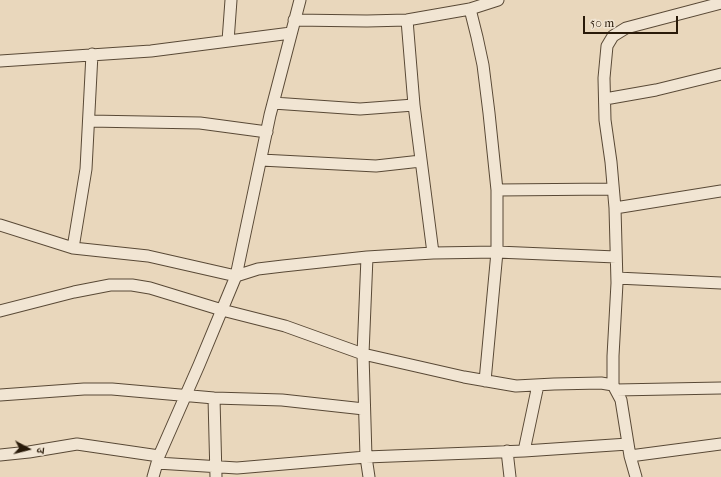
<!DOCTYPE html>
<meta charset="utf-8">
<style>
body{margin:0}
#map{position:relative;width:721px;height:477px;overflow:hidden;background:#e9d7bc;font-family:"IM FELL French Canon","Noto Serif Devanagari",serif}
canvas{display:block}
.north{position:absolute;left:8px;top:429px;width:40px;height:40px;-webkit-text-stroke:3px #f1e5d3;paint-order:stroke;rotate:97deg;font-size:11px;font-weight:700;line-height:16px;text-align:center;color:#291a09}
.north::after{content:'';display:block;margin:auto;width:14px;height:18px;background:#291a09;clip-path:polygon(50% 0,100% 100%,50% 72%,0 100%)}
.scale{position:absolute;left:583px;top:16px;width:95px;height:18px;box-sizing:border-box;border:2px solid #291a09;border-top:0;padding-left:5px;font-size:12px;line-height:14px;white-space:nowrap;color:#291a09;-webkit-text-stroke:3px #f1e5d3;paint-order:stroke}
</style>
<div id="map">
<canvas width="721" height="477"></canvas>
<div class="north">उ</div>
<div class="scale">50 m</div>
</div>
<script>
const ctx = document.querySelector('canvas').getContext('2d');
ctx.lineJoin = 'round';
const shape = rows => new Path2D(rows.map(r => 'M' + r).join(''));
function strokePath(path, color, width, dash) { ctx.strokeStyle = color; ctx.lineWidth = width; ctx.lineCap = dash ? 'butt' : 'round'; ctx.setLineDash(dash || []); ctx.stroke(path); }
const street = shape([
 [470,9,477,37,483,65,489,113,497,190,497,252,485,381],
 [294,20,367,21,407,20,470,9,498,0],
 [407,20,414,105,433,253],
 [228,41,231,0],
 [0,61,151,51,291,33],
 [605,99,656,90,721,74],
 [273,103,360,109,414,105],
 [89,121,200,123,267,132],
 [261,160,376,166,421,161],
 [497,190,613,189],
 [615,208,721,191],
 [0,225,73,248,148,256,236,276,258,269,283,266,367,257,433,253,497,252,616,257],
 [73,248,86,169,92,54],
 [367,257,363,354,366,457,369,477],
 [617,278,721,283],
 [0,311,74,292,110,285,132,285,150,288,222,310,285,326,363,354,464,377,516,386,554,384,601,383,613,385],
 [616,390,721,388],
 [0,395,84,389,112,389,214,398,282,400,364,409],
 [214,398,216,477],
 [507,451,510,477],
 [524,451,538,385],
 [0,455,29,452,77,444,159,456],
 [630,456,721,444],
 [157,463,237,468,366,457,524,451,628,444],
 [153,477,159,456,199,365,236,276,270,115,300,0],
 [636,477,630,456,621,400,613,385,613,356,617,283,615,208,611,162,605,120,604,78,607,46,613,36,626,28,721,3]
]);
strokePath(street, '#594936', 13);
strokePath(street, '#f1e5d3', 11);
</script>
